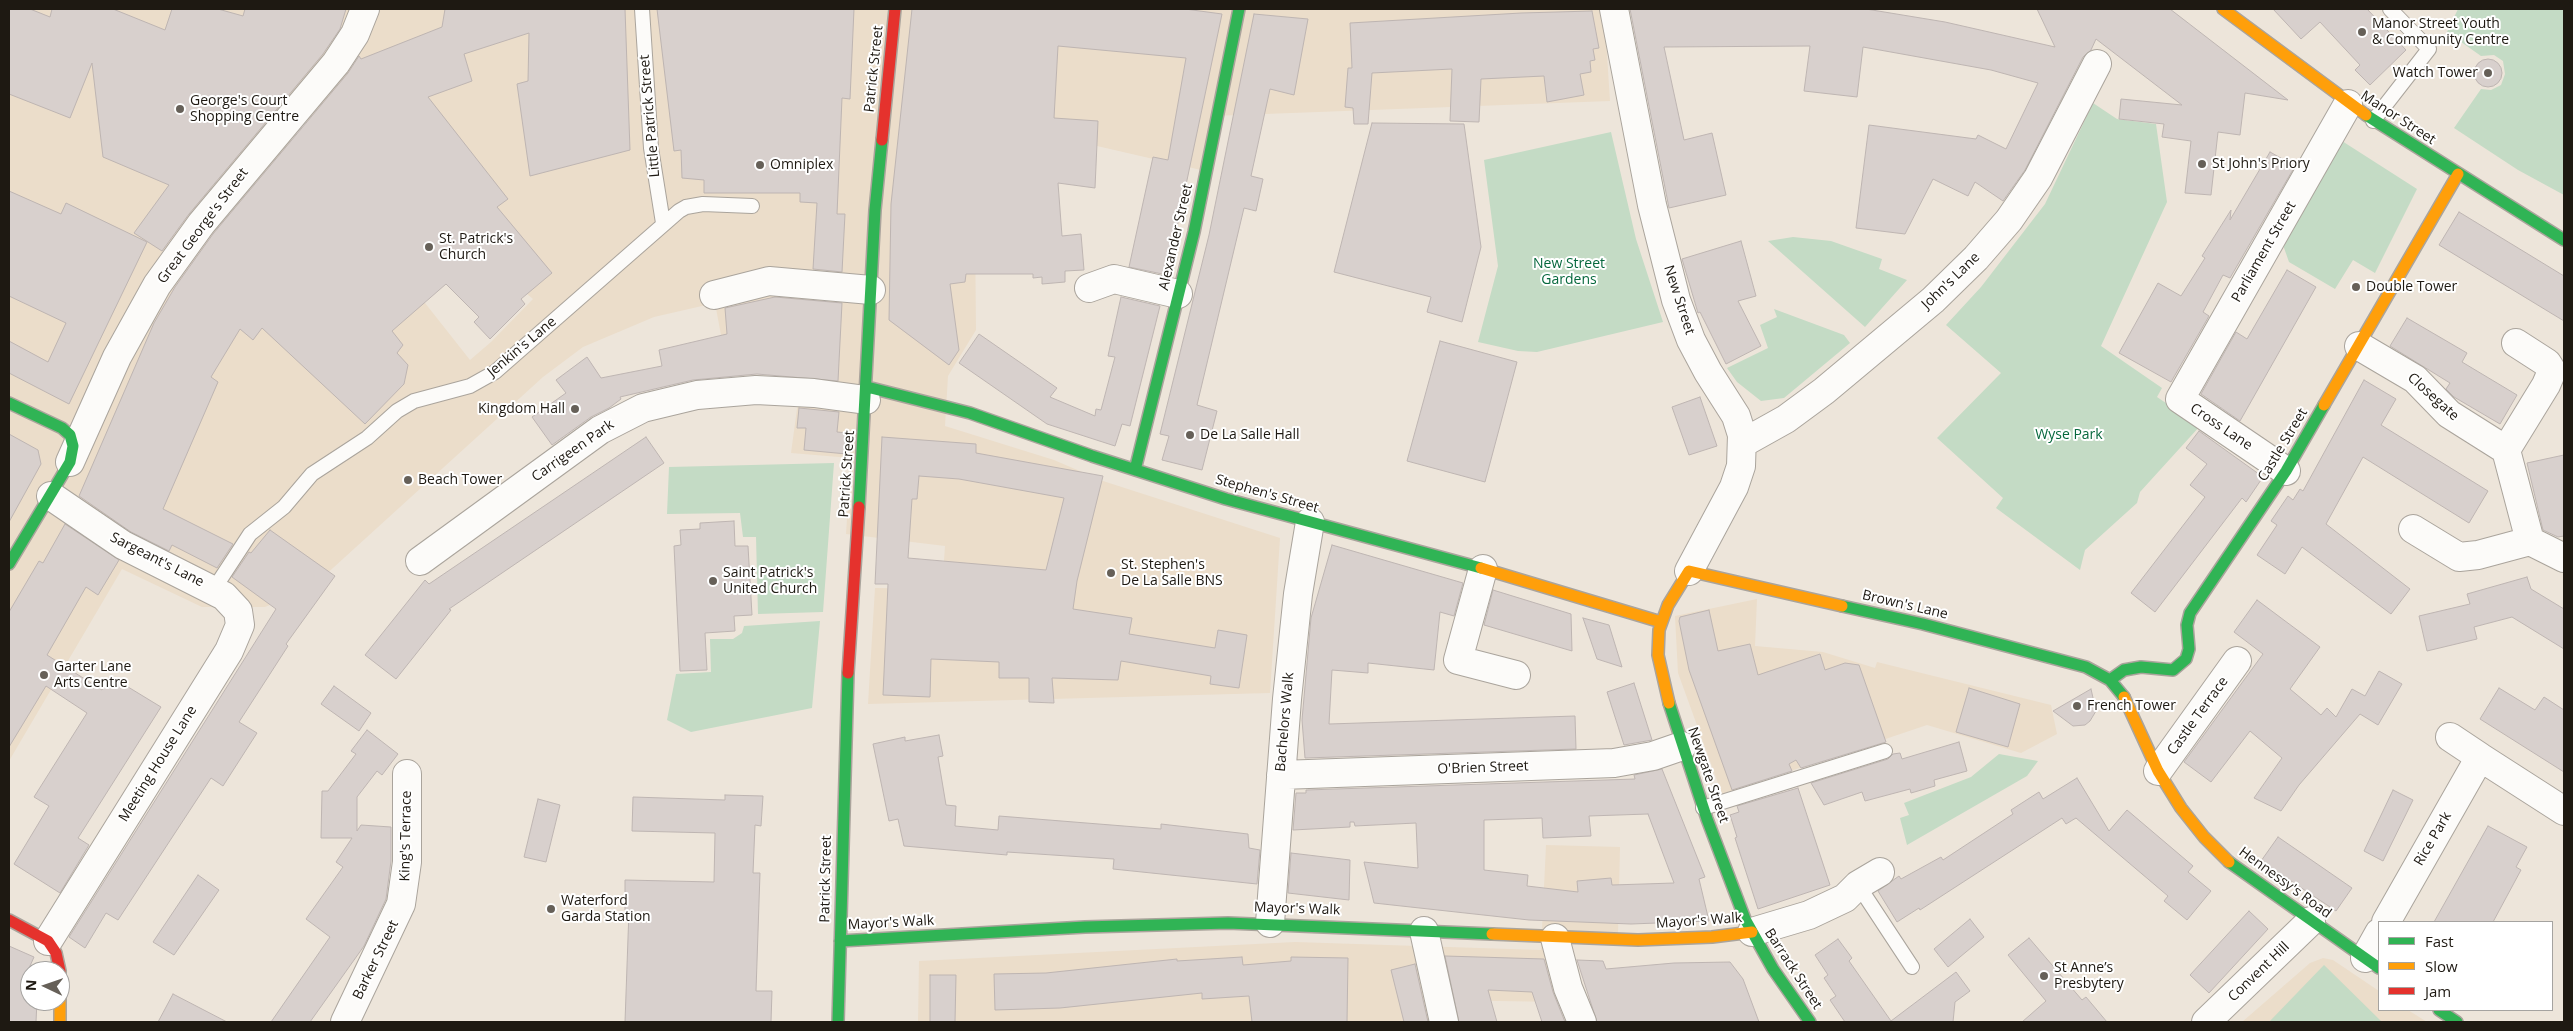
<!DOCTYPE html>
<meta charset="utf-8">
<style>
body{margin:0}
#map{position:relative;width:2573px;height:1031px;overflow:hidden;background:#ede5da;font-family:"Open Sans",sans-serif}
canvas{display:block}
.frame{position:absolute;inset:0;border:10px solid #1e1912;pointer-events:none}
.legend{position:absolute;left:2378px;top:921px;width:175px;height:90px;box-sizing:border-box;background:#fff;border:1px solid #a5a3a0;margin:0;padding:6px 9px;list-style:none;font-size:15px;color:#1e1912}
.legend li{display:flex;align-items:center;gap:10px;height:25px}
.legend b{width:25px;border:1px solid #a5a3a0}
.north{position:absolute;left:20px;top:961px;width:50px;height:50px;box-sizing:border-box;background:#fff;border:1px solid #a5a3a0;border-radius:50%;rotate:273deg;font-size:14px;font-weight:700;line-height:20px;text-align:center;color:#1e1912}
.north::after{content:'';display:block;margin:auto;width:18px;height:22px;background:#666058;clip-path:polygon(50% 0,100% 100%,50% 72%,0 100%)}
</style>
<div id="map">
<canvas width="2573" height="1031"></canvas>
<div class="frame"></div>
<ul class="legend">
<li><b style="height:6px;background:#30b455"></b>Fast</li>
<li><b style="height:6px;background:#ff9f0a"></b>Slow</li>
<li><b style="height:6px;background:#e5322d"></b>Jam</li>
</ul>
<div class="north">N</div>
</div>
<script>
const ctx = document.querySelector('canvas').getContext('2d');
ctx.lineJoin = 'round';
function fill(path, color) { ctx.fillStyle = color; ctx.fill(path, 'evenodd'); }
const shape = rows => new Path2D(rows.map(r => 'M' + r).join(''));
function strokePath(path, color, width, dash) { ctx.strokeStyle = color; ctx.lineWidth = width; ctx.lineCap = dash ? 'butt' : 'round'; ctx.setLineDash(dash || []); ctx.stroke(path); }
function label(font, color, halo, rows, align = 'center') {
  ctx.font = font + ' "Open Sans",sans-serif'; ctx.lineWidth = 4; ctx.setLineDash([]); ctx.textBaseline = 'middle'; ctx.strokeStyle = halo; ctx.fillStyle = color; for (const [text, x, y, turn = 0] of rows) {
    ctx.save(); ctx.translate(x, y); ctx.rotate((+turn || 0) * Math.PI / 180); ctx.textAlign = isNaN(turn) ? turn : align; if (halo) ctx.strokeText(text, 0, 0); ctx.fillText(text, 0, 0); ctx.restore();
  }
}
fill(shape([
 [9,9,1604,9,1610,101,1212,116,1201,170,1097,146,974,126,976,330,948,376,945,426,1054,460,1103,481,1280,538,1270,693,868,704,875,588,942,589,945,546,846,534,851,458,791,453,806,343,721,335,715,303,654,317,583,347,543,377,311,588,265,607,202,607,122,569,9,761],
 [300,114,332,146,468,245,533,299,491,342,470,360,317,166,283,134],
 [1757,599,1755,646,1823,652,1875,668,1877,662,2051,705,2057,734,2021,753,1927,725,1722,794,1678,673,1675,616],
 [1546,845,1620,847,1618,934,1559,931,1561,1002,1435,1000,1440,1022,918,1022,919,961,1295,942,1541,950],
 [2323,958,2333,960,2379,991,2379,1010,2408,1010,2427,1022,2242,1022,2310,963]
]), '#ebddca');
fill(shape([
 [2458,9,2564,9,2564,195,2518,170,2454,128,2481,89,2491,90,2501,85,2505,74,2503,61,2494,55,2481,56,2447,32],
 [2093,103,2117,119,2156,124,2167,202,2101,346,2162,388,2157,397,2200,426,2140,492,2137,503,2085,550,2080,570,1996,508,2003,498,1937,438,2001,373,1946,325,1981,287,2045,204],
 [1611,132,1636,239,1663,322,1537,352,1518,351,1478,342,1498,266,1484,160],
 [2342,141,2417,189,2375,273,2353,260,2335,289,2289,262,2283,245],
 [1793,237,1831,241,1882,259,1879,269,1907,280,1865,327,1768,241],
 [1774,309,1844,335,1850,343,1784,398,1761,401,1737,382,1727,368,1768,348,1760,325,1777,317],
 [834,463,823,612,758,614,756,537,743,537,740,513,667,514,669,467],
 [820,621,812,708,691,732,667,720,676,674,711,672,710,639,733,639,742,633,744,626],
 [1999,754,2038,761,2027,776,1907,845,1900,818,1909,815,1904,803,1971,777],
 [2324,965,2382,1022,2272,1022,2270,1021]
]), '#c4dbc5');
const building = shape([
 [9,9,30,9,50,17,52,9,113,9,165,30,172,9,218,9,243,16,245,9,346,9,340,29,323,54,189,214,162,251,134,233,169,185,103,157,92,63,70,118,9,94,9,9],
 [445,9,625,9,630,150,530,176,517,84,528,81,529,33,464,54,472,81,428,97,508,199,497,207,552,273,521,299,525,304,490,339,474,322,479,317,446,284,392,331,403,345,397,353,408,365,404,384,365,424,262,328,253,340,240,329,211,377,218,382,163,509,233,544,217,568,172,545,169,551,131,532,79,496,154,323,175,287,213,234,348,73,359,56,361,59,442,27,445,9],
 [657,9,854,9,850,99,842,98,837,214,845,214,842,272,813,269,817,203,800,202,800,193,704,193,704,180,682,178,681,150,674,151,657,9],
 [912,9,1185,9,1222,14,1167,275,1129,267,1153,157,1168,160,1186,58,1058,46,1054,118,1098,121,1095,188,1058,183,1062,236,1081,234,1084,270,1065,271,1065,282,1042,284,1042,277,1033,278,1033,274,966,274,965,282,950,284,959,350,949,365,889,320,891,204,912,9],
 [1630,9,1866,9,1945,22,2055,47,2037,9,2170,9,2288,100,2245,93,2240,135,2218,132,2211,195,2185,193,2191,141,2162,137,2164,124,2119,119,2121,99,2182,105,2096,39,2091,50,2083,57,2025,170,2003,201,1975,182,1968,196,1933,179,1905,234,1856,228,1869,125,1976,139,1978,135,2006,149,2038,83,1991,70,1863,47,1857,97,1804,91,1810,46,1664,47,1684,140,1712,133,1726,195,1669,208,1630,9],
 [2273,9,2367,9,2406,50,2370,85,2355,70,2360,65,2320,22,2301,39,2273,9],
 [1592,11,1599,48,1593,49,1595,60,1590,61,1591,72,1580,74,1584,95,1547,102,1544,76,1481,79,1479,122,1450,121,1452,69,1372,73,1368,124,1354,124,1353,108,1345,107,1348,68,1352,68,1350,23,1521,13,1592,11],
 [1254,14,1308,19,1294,95,1270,89,1251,176,1263,179,1256,211,1244,208,1197,405,1217,411,1202,470,1162,460,1169,436,1160,434,1209,235,1254,14],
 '2474 73a14 14 0 1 1 28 0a14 14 0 1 1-28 0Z',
 [1372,123,1464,124,1481,247,1462,322,1427,312,1431,297,1334,272,1372,123],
 [2270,152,2295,166,2230,278,2223,275,2203,312,2209,316,2171,382,2119,353,2158,283,2181,296,2205,258,2202,256,2231,210,2230,220,2270,152],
 [9,191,61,214,66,203,147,242,69,404,9,373,9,341,48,362,66,323,9,296,9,191],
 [2459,212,2564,276,2564,321,2439,245,2459,212],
 [1741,241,1756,296,1738,301,1761,346,1726,364,1700,312,1698,313,1682,259,1741,241],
 [2287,270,2316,287,2240,421,2201,394,2236,332,2247,339,2287,270],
 [775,297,842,303,838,381,757,374,693,380,620,397,621,399,609,408,591,417,552,445,532,417,566,393,556,380,587,357,601,378,662,366,659,350,727,334,725,308,775,297],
 [1121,297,1160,306,1130,426,1122,424,1115,446,1047,424,959,363,979,334,1057,388,1050,397,1095,416,1096,409,1101,410,1115,357,1108,356,1121,297],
 [2407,318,2467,353,2462,362,2517,395,2500,424,2454,397,2446,389,2450,383,2390,346,2407,318],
 [1440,341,1517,362,1485,482,1407,461,1440,341],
 [2364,380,2396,399,2381,425,2488,491,2469,523,2363,457,2326,524,2410,589,2391,614,2302,547,2285,574,2257,555,2277,525,2271,521,2288,496,2293,500,2300,489,2303,491,2364,380],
 [1700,397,1717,446,1689,455,1672,407,1700,397],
 [799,408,839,412,837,432,848,433,847,454,804,450,806,428,797,428,799,408],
 [2199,431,2263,477,2246,502,2242,498,2155,612,2131,593,2205,497,2190,485,2207,464,2186,448,2199,431],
 [9,434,38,450,41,464,9,522,9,434],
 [646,437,664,463,449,609,451,610,396,679,365,655,425,580,429,584,646,437],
 [882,437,976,444,976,453,1103,476,1077,581,1073,609,1132,618,1129,634,1215,648,1218,630,1247,635,1239,688,1210,684,1211,676,1121,661,1118,680,1052,678,1054,703,1029,702,1029,678,999,678,999,662,931,659,930,697,883,695,888,584,875,584,882,437],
 [919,476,959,479,1064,498,1046,570,908,558,912,499,917,499,919,476],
 [2564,455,2564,536,2558,537,2543,530,2527,463,2564,455],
 [734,521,735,546,748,546,752,615,734,616,735,631,705,633,707,670,680,671,674,546,681,545,680,530,700,529,700,523,734,521],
 [65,524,119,560,98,595,86,587,47,655,102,690,110,676,161,707,78,838,89,845,60,893,14,864,49,806,34,797,87,713,46,686,9,747,9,612,39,561,43,563,65,524],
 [270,530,335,576,286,644,288,646,239,722,257,733,223,786,211,778,118,920,106,913,85,948,69,937,276,609,232,577,249,552,251,553,270,530],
 [1332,545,1463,583,1454,616,1440,612,1434,670,1368,663,1368,673,1332,670,1329,724,1575,716,1576,749,1305,758,1302,720,1311,618,1332,545],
 [2527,577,2531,589,2564,609,2564,649,2512,617,2474,627,2477,639,2427,651,2419,616,2470,604,2467,594,2527,577],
 [1493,590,1571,614,1572,651,1484,625,1493,590],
 [2257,600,2320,647,2290,689,2321,715,2327,708,2336,717,2352,689,2365,696,2379,671,2402,684,2378,725,2360,714,2299,785,2281,811,2254,798,2282,758,2250,731,2211,782,2184,762,2263,654,2234,632,2257,600],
 [1709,610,1718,651,1750,644,1758,675,1820,654,1825,670,1845,663,1859,665,1886,742,1801,768,1796,760,1789,764,1792,771,1732,790,1689,670,1679,621,1680,617,1709,610],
 [1583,618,1609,625,1622,667,1597,659,1583,618],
 [1634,683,1652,740,1624,745,1607,692,1634,683],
 [334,686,371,713,359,731,321,704,334,686],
 [1969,688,2020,704,2008,747,1956,732,1969,688],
 [2499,688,2535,710,2544,697,2564,710,2564,772,2480,719,2499,688],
 [2091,689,2096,711,2090,721,2085,725,2073,726,2053,711,2091,689],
 [367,730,398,754,382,775,377,771,357,797,357,831,361,825,391,827,391,861,386,899,364,946,310,1022,271,1022,330,937,306,919,343,867,336,862,352,838,321,838,322,791,328,791,356,754,351,751,367,730],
 [939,735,943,756,938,757,946,805,956,806,955,826,998,830,999,816,1161,829,1161,824,1248,834,1249,848,1260,850,1257,884,1113,869,1114,859,1007,852,1007,855,904,846,898,819,889,821,873,744,905,737,905,741,939,735],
 [1959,742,1967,771,1934,780,1935,786,1911,793,1910,789,1865,801,1862,792,1824,805,1811,783,1888,759,1893,754,1900,753,1902,759,1959,742],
 [1662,769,1705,877,1699,879,1709,921,1631,924,1529,920,1374,903,1364,862,1418,868,1416,823,1355,826,1354,822,1350,822,1350,827,1293,830,1296,793,1306,793,1306,790,1635,779,1634,775,1662,769],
 [1648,814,1674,883,1612,885,1611,878,1577,881,1578,892,1527,886,1528,875,1484,870,1484,820,1542,818,1543,838,1591,836,1589,816,1648,814],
 [2077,778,2109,831,2127,810,2193,866,2188,872,2211,891,2187,920,2164,901,2168,896,2076,818,2066,824,2062,818,1920,910,1919,908,1897,922,1878,891,1899,876,1901,879,1941,857,1943,860,2013,814,2011,810,2039,792,2043,799,2077,778],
 [1798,788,1830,885,1758,909,1735,838,1737,837,1730,815,1739,812,1737,806,1798,788],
 [2393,790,2413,800,2383,861,2364,851,2393,790],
 [725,795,763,796,761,826,755,825,753,873,760,873,756,991,772,991,771,1022,625,1022,629,910,625,910,625,880,714,882,715,833,632,831,633,797,725,800,725,795],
 [538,799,560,805,546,862,524,857,538,799],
 [2488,826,2527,847,2516,867,2521,870,2493,922,2434,922,2488,826],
 [2278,837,2352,888,2336,911,2261,861,2278,837],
 [1291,853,1350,860,1349,900,1288,893,1291,853],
 [198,875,219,890,174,955,153,942,198,875],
 [2249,911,2268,929,2209,993,2190,975,2249,911],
 [1970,919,1984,937,1948,967,1934,949,1970,919],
 [2029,938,2082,1000,2086,997,2107,1022,2022,1022,2046,1001,2008,955,2029,938],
 [1838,939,1852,958,1849,961,1891,1021,1956,972,1970,991,1955,1002,1953,1022,1845,1022,1830,1000,1836,996,1824,978,1828,975,1815,955,1838,939],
 [9,946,34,957,30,966,30,1001,37,1001,36,1022,9,1022,9,946],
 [1445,956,1544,959,1553,992,1565,1022,1542,1022,1532,992,1488,990,1497,1022,1459,1022,1445,956],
 [1242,957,1243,965,1291,961,1291,957,1348,958,1347,1022,1252,1022,1249,996,1202,999,1202,993,1060,1008,995,1010,994,974,1046,973,1177,959,1177,961,1242,957],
 [1577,960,1603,961,1606,969,1674,963,1730,962,1743,979,1759,1022,1597,1022,1577,960],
 [1415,964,1428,1022,1404,1022,1391,970,1415,964],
 [930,975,956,975,955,1022,930,1022,930,975],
 [173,994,227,1022,158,1022,173,994]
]);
fill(building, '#d8d0cd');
strokePath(building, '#beb5b2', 1);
const lane = shape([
 [642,9,651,148,663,223],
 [2373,121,2429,49,2390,9],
 [214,589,250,534,284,507,312,474,367,438,397,411,414,401,470,386,495,372,679,211,686,207,703,204,752,206],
 [1703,808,1885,751],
 [1858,885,1912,967]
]);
const street = shape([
 [1614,9,1652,205,1676,300,1691,340,1708,372,1736,416,1742,435,1741,466,1734,487,1689,571],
 [1089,288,1114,279,1178,294],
 [714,295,769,281,871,290],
 [2516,343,2547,363,2552,371,2546,385,2506,450,2530,541],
 [2359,346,2415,379,2449,414,2506,450],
 [1743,443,1786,419,1824,391,1933,300,1976,258,2009,220,2038,178,2097,64],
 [70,462,117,357,157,285,201,224,336,63,355,34,365,9],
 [2286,471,2180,399,2348,104],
 [2413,529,2459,557,2478,555,2530,541,2564,558],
 [420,561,600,430,643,408,697,395,756,390,814,393,866,400],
 [1483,569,1458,660,1516,675],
 [2450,737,2480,757],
 [2158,771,2237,661],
 [1281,775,1614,763,1653,756,1682,746],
 [2386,922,2480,757,2564,811],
 [1270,923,1287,699,1298,594,1310,522],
 [1424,931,1444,1022],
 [1752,932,1809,915,1845,898,1858,885,1880,872],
 [1555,938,1568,988,1582,1022],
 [48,941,229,651,240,625,238,611,224,596,123,545,51,496],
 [2365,958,2379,933],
 [345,1022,401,904,407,862,407,774],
 [2206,1022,2311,921]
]);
const fast = shape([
 [2366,115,2564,240],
 [867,387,970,413,1092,456,1226,499,1481,568],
 [9,403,62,428,70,435,73,446,70,462,9,564],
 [1135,470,1194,232,1239,9],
 [859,507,875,210,882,140],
 [1842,606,1923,624,2086,667,2110,680,2124,697],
 [2110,680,2124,670,2141,667,2173,670,2186,659,2189,649,2187,625,2190,613,2286,471,2324,405],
 [1669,703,1707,819,1745,919,1773,969,1810,1022],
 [2229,862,2379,968],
 [840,941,1085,927,1228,923,1492,934],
 [2439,1010,2457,1022],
 [838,1022,848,673]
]);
const slow = shape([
 [2223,9,2366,115],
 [2324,405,2458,174],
 [1481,568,1661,622],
 [2124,697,2158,771,2181,808,2204,837,2229,862],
 [1669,703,1658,655,1659,630,1668,605,1689,571,1842,606],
 [1492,934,1638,940,1712,937,1752,932],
 [60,973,60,1022]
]);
const jam = shape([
 [882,140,895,9],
 [848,673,859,507],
 [9,920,48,941,56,953,60,971]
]);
strokePath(lane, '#aaa49c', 16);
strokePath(street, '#aaa49c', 30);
strokePath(fast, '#aaa49c', 14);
strokePath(slow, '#aaa49c', 14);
strokePath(jam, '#aaa49c', 14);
strokePath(lane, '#fcfbf9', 14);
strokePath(street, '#fcfbf9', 28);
strokePath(fast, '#30b455', 11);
strokePath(slow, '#ff9f0a', 11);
strokePath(jam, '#e5322d', 11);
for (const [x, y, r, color] of [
 [2362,32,5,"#666058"],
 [2488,73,5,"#666058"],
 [180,109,5,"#666058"],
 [2202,164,5,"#666058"],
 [760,165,5,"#666058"],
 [429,247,5,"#666058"],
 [2356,287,5,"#666058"],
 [575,409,5,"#666058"],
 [1190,435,5,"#666058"],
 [408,480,5,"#666058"],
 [1111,573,5,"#666058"],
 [713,581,5,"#666058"],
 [44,675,5,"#666058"],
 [2077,706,5,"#666058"],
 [551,909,5,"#666058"],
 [2044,976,5,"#666058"]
]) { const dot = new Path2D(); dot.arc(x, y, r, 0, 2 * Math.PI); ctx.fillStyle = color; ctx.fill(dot); strokePath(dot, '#fff', 2); }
label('14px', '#1e1912', '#fff', [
 ["Manor Street Youth",2372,24],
 ["& Community Centre",2372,40],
 ["Watch Tower",2478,73,"right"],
 ["George's Court",190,101],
 ["Shopping Centre",190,117],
 ["St John's Priory",2212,164],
 ["Omniplex",770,165],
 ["St. Patrick's",439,239],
 ["Church",439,255],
 ["Double Tower",2366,287],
 ["Kingdom Hall",565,409,"right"],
 ["De La Salle Hall",1200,435],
 ["Beach Tower",418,480],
 ["St. Stephen's",1121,565],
 ["De La Salle BNS",1121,581],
 ["Saint Patrick's",723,573],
 ["United Church",723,589],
 ["Garter Lane",54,667],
 ["Arts Centre",54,683],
 ["French Tower",2087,706],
 ["Waterford",561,901],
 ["Garda Station",561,917],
 ["St Anne’s",2054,968],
 ["Presbytery",2054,984]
], 'left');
label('14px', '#1e1912', '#fff', [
 ["Patrick Street",874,69,-84],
 ["Little Patrick Street",650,116,-95],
 ["Manor Street",2398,118,33],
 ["Great George's Street",203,226,-53],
 ["Alexander Street",1176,237,-77],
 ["Parliament Street",2264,252,-60],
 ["John's Lane",1951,281,-44],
 ["New Street",1679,300,72],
 ["Jenkin's Lane",522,347,-40],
 ["Closegate",2433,397,42],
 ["Cross Lane",2221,427,34],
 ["Castle Street",2283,445,-59],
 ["Carrigeen Park",573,451,-35],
 ["Patrick Street",847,474,-86],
 ["Stephen's Street",1267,494,16],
 ["Sargeant's Lane",157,560,27],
 ["Brown's Lane",1905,605,13],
 ["Castle Terrace",2198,716,-54],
 ["Bachelors Walk",1285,722,-85],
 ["Meeting House Lane",158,764,-58],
 ["O'Brien Street",1483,768,-2],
 ["Newgate Street",1708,775,71],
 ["King's Terrace",406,836,-89],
 ["Rice Park",2433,839,-60],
 ["Patrick Street",826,879,-89],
 ["Hennessy's Road",2285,883,36],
 ["Mayor's Walk",1297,909,2],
 ["Mayor's Walk",1699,921,-4],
 ["Mayor's Walk",891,923,-3],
 ["Barker Street",376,960,-64],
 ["Barrack Street",1793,969,57],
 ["Convent Hill",2259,972,-44]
]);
label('14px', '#06683d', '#fff', [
 ["New Street",1569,264],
 ["Gardens",1569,280],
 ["Wyse Park",2069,435]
]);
</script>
